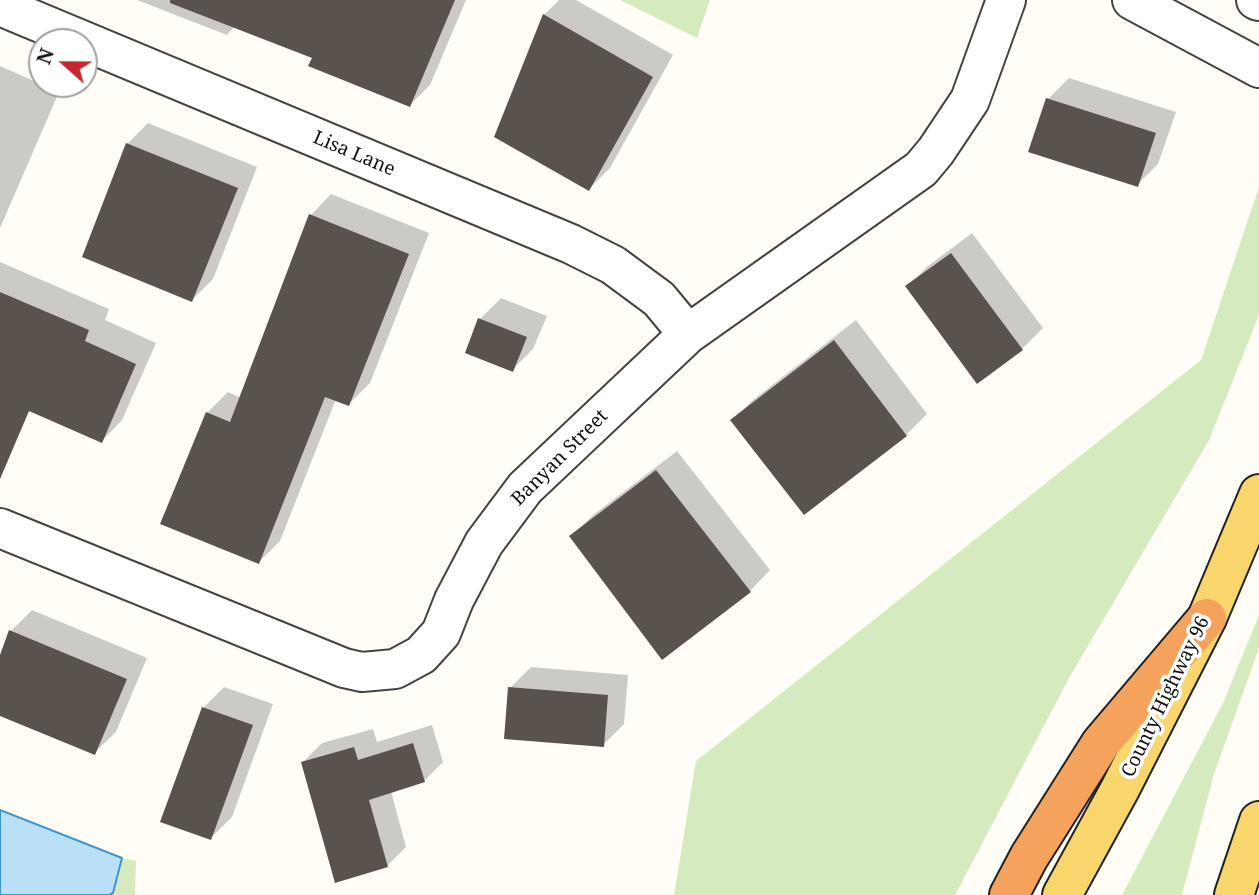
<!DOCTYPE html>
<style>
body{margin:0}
#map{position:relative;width:1259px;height:895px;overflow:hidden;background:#fffdf5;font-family:"Noto Serif",serif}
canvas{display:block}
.north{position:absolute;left:28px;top:28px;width:70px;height:70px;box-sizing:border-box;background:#fff;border:2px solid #a0a0a0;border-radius:50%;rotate:291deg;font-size:19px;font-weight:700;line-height:28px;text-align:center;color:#111}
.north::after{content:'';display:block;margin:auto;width:24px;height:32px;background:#c4262e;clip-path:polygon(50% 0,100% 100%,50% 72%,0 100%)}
</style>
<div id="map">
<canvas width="1259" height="895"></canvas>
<div class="north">N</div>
</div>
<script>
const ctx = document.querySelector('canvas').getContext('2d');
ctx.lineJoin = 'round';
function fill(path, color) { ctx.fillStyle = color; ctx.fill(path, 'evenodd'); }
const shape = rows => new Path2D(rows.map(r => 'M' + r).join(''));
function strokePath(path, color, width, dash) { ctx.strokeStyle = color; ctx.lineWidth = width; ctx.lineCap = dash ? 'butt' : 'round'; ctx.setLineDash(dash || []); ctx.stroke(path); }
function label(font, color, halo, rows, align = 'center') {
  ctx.font = font + ' "Noto Serif",serif'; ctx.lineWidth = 7; ctx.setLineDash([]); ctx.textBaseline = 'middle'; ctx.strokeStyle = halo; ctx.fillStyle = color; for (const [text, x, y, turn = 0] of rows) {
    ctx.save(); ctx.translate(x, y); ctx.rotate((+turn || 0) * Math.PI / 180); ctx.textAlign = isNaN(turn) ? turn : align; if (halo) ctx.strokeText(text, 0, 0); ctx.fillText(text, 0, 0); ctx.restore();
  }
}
fill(shape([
 [620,0,710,0,697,38],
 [1259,187,1259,315,1209,440,1069,678,955,895,674,895,696,761,1201,360],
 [1259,615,1259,648,1214,774,1182,895,1122,895,1223,703],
 [122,858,136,861,135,895,109,895,114,892]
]), '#d5ebbd');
const water = shape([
 [0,810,122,858,113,893,109,895,0,895,0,810]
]);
fill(water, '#b9e0f7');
strokePath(water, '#3f96cf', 2);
fill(shape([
 [137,0,466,0,430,85,410,105,314,57,235,26,227,35],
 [559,0,576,0,673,55,610,168,589,189,544,15],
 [0,66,59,92,0,228],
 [1069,78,1176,112,1158,164,1137,185,1048,99],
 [148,123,257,167,213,279,192,300,127,144],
 [331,194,429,233,370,383,349,404,336,399,280,541,259,562,207,413,228,392,241,398,311,215],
 [972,233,1043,328,1022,349,907,287,928,266],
 [0,262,109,309,105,320,156,343,122,420,102,441,31,410,26,414,0,403],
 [501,298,547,316,533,349,512,370,480,319],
 [856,320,927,414,906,435,804,513,732,421,753,400],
 [677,451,770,570,750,591,571,537,592,516],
 [32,610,147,658,116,732,95,752,0,714,0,660,11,631],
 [531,667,628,675,624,724,603,745,510,688],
 [224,687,273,704,232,817,211,838,203,708],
 [432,725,443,762,424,781,391,791,406,847,387,866,303,762,322,743,373,729,377,742]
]), '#0003');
fill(shape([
 [170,0,455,0,410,107,308,66,312,58,170,3],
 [543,14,653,77,589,191,494,137],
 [1046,98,1156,133,1138,187,1028,152],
 [126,143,238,188,192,302,82,257],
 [309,214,409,254,349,406,325,397,259,564,160,524,206,412,230,422],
 [951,253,1023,350,977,384,905,286],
 [0,292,89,330,85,341,136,364,102,443,29,411,0,479],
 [478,318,527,337,513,372,465,353],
 [834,340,907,436,804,515,730,420],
 [656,470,751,592,662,660,569,536],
 [9,630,127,679,95,755,0,716,0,655],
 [508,687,608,695,604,747,504,739],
 [202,707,253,725,211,840,160,822],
 [413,743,425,782,369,800,388,867,335,883,301,762,354,747,358,760]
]), '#5a524d');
const street = shape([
 [1132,0,1259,68],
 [1256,0,1259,1],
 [0,6,571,244,613,265,659,299,688,334],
 [0,528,344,668,362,672,395,669,421,655,441,633,454,600,484,543,525,488,688,334,921,169,936,151,970,100,1006,0]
]);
const primary = shape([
 [1062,895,1120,789,1207,618,1259,494],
 [1234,895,1259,821]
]);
const highway = shape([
 [1009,895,1029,857,1101,743,1207,618]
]);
strokePath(street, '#444', 42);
strokePath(primary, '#222', 42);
strokePath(highway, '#222', 42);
strokePath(street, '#fff', 38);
strokePath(primary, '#f9d66b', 38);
strokePath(highway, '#f5a25d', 38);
label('19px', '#111', '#fff', [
 ["Lisa Lane",354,154,23],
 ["Banyan Street",560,458,-45],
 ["County Highway 96",1166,697,-64]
]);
</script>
